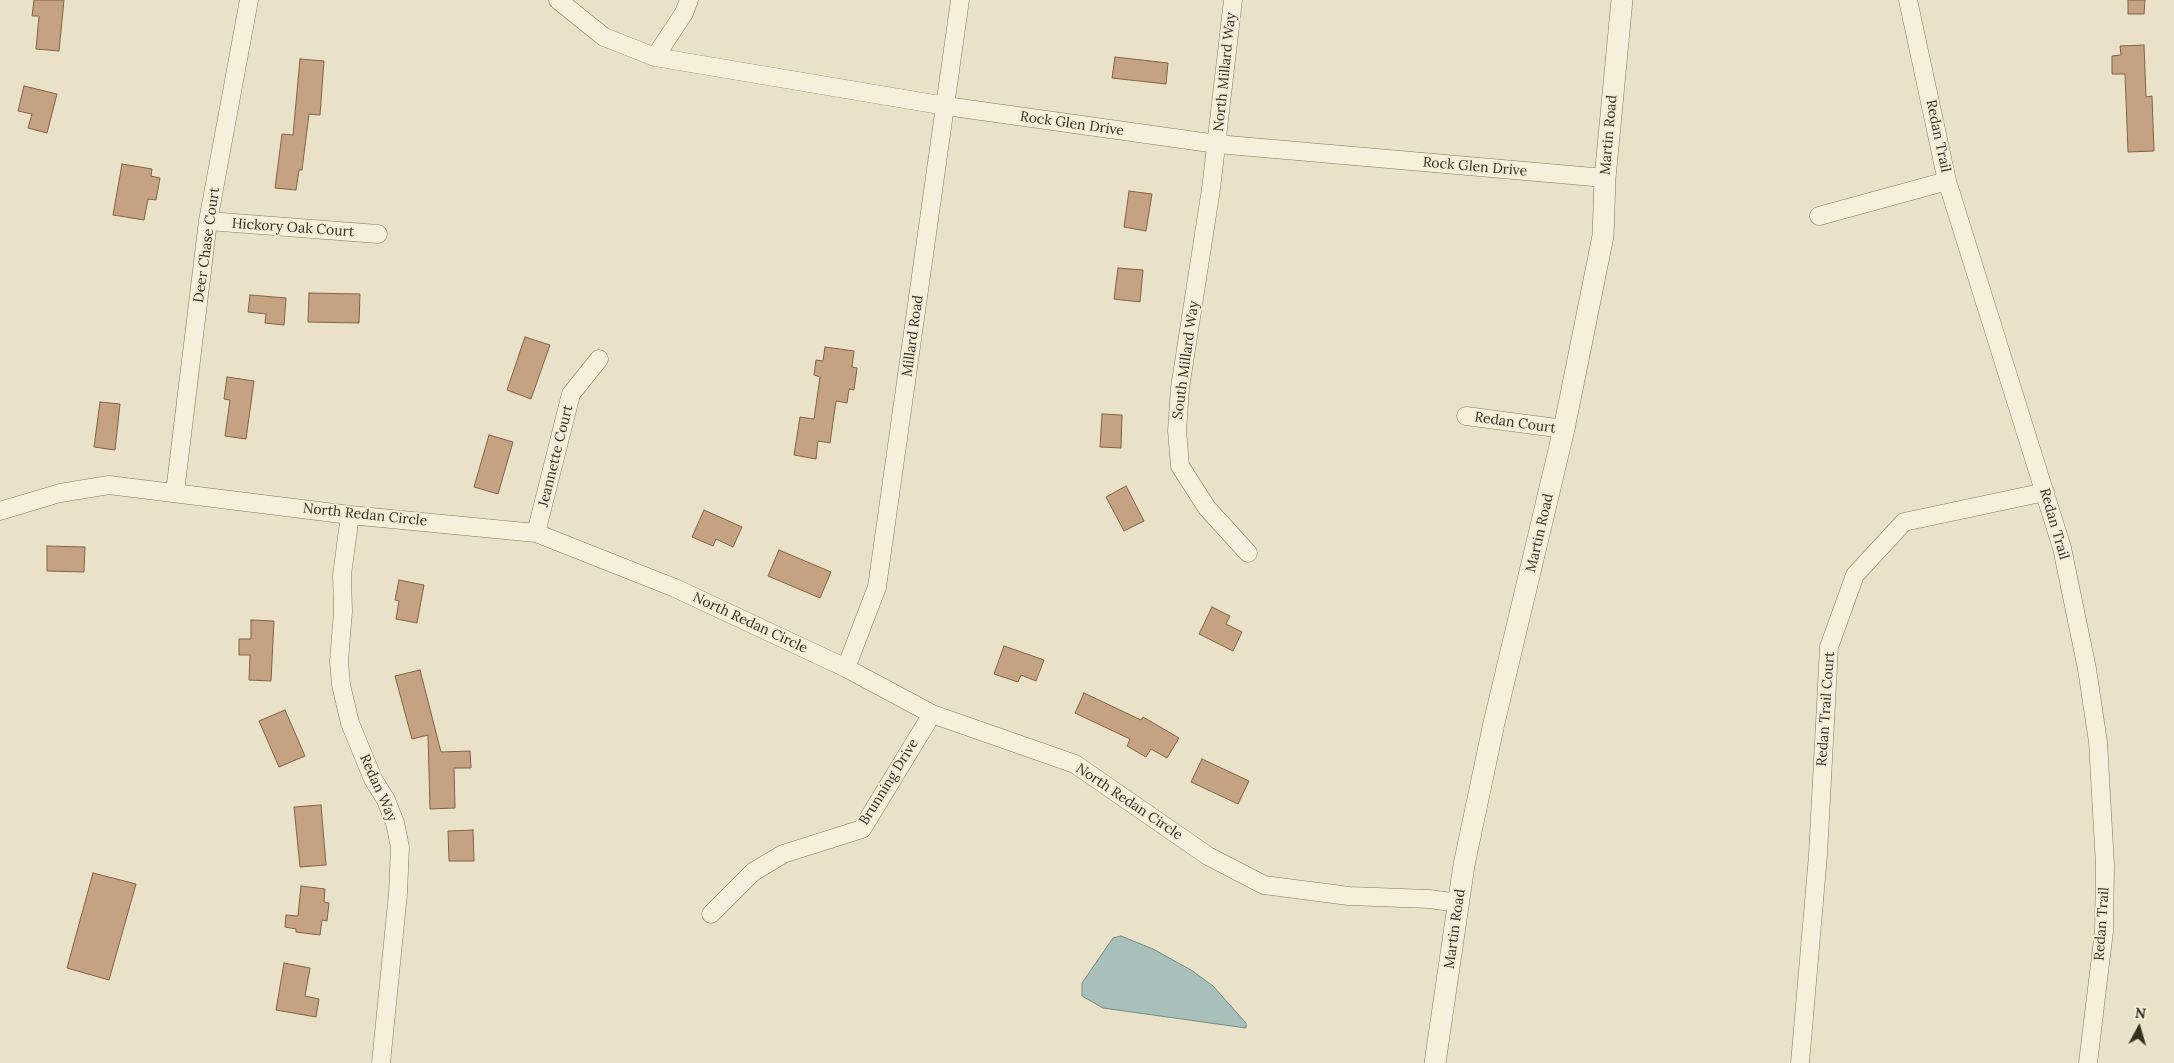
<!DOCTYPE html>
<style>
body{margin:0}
#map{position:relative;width:2174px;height:1063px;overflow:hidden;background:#eae2c8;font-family:Lora,serif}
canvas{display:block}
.north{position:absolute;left:2114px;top:1003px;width:50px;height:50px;-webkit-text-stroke:4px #f2ecd7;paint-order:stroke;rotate:6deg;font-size:14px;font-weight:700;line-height:20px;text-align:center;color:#362d21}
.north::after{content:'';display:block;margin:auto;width:18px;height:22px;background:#362d21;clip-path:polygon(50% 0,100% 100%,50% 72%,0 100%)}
</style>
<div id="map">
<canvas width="2174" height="1063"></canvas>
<div class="north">N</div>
</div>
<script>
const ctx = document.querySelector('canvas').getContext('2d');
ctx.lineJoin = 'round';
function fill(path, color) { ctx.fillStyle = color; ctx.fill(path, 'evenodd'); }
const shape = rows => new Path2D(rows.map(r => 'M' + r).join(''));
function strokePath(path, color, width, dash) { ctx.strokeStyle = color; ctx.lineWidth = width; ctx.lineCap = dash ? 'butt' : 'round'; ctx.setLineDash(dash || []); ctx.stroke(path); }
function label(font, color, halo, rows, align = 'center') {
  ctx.font = font + ' Lora,serif'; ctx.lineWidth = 4; ctx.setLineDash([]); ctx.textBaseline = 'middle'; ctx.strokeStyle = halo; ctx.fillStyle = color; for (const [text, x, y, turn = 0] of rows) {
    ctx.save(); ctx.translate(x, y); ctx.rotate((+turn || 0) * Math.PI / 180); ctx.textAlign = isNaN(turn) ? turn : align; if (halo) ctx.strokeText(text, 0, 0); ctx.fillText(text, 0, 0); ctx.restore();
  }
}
const water = shape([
 [1121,936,1153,949,1191,970,1213,986,1246,1023,1246,1028,1103,1008,1082,996,1082,983,1113,938,1121,936]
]);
fill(water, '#a9bfba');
strokePath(water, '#708c87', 1);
const building = shape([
 [34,0,64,0,59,51,36,49,39,16,32,16,34,0],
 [2128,0,2145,0,2144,14,2128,14,2128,0],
 [2144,45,2146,97,2152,96,2154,151,2128,152,2125,74,2112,74,2112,56,2121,55,2120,46,2144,45],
 [1115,57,1168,63,1166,84,1112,78,1115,57],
 [300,59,324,61,320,115,309,114,302,170,299,170,296,190,275,188,282,134,293,135,300,59],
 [24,86,57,94,47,133,28,128,32,114,18,111,24,86],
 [122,164,152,169,151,176,160,178,156,200,148,199,144,220,113,215,122,164],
 [1129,191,1152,194,1146,231,1124,227,1129,191],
 [1118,268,1143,270,1140,302,1114,299,1118,268],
 [309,293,360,294,359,323,308,322,309,293],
 [250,295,286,298,284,325,265,323,266,314,248,312,250,295],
 [525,337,550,345,531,399,507,390,525,337],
 [825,347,854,351,852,367,857,368,854,390,849,389,847,403,836,401,830,443,818,441,816,459,794,455,800,417,814,419,820,377,814,375,816,360,823,361,825,347],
 [227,377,254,381,246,439,225,436,230,400,224,399,227,377],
 [100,402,120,404,115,450,94,447,100,402],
 [1102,414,1122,415,1121,448,1100,447,1102,414],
 [489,435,513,442,498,494,474,487,489,435],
 [1126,486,1144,521,1124,531,1106,497,1126,486],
 [704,510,742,527,733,547,716,539,713,546,692,537,704,510],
 [47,546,85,547,84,572,47,571,47,546],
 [779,550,831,572,820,598,768,576,779,550],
 [399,580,424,585,417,623,396,619,399,601,395,600,399,580],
 [1212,607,1230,616,1226,624,1242,632,1233,651,1199,634,1212,607],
 [251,620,274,621,271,681,249,680,250,655,239,655,239,639,251,639,251,620],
 [1004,646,1044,660,1036,681,1021,675,1018,682,994,674,1004,646],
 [420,670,441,752,470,751,471,768,454,768,455,808,430,809,428,735,412,739,395,676,420,670],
 [1084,693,1141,720,1143,717,1179,738,1167,758,1151,749,1146,757,1127,746,1130,739,1075,713,1084,693],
 [285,710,305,756,279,767,259,721,285,710],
 [1202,759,1249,781,1238,804,1191,782,1202,759],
 [321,805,326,865,300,867,294,807,321,805],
 [473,830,474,861,449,861,448,831,473,830],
 [93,873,136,884,109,980,67,968,93,873],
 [301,886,325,889,324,902,329,903,327,921,322,920,320,935,296,932,296,929,285,927,286,915,298,916,301,886],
 [284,963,310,968,305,996,319,999,316,1017,276,1010,284,963]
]);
fill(building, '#c5a282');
strokePath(building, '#816247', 1);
const minor = shape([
 [558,0,604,37,655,57,946,106,1217,144,1605,178],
 [1233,0,1211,189,1180,388,1177,431,1180,466,1207,508,1248,553],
 [1908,0,1947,181,2062,548,2087,669,2098,742,2105,865,2104,931,2088,1063],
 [655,57,684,13,689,0],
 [1819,216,1947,181],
 [208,221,378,234],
 [1466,416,1564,429],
 [175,492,208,221,249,0],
 [0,511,60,493,109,485,350,515,536,533,675,588,846,668,932,714,1075,764,1208,856,1264,885,1349,896,1429,899,1459,903],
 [350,515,342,575,343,612,339,661,341,685,350,723,373,779,386,800,395,823,400,847,398,893,381,1063],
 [536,533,571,394,599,359],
 [846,668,877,587,960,0],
 [711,914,753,872,783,854,862,829,932,714],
 [1800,1063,1818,855,1829,647,1855,575,1904,522,2045,492]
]);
const tertiary = shape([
 [1435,1063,1464,865,1494,723,1564,429,1603,236,1605,178,1622,0]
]);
strokePath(minor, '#85755f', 19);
strokePath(tertiary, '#85755f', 22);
strokePath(minor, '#f6efdb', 18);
strokePath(tertiary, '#f6efdb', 21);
label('14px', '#362d21', '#f2ecd7', [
 ["North Millard Way",1225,72,-84],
 ["Rock Glen Drive",1072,124,8],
 ["Martin Road",1609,135,-85],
 ["Redan Trail",1938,136,78],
 ["Rock Glen Drive",1475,167,5],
 ["Hickory Oak Court",293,228,4],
 ["Deer Chase Court",207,245,-82],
 ["Millard Road",913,336,-82],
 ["South Millard Way",1186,360,-82],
 ["Redan Court",1515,423,8],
 ["Jeannette Court",556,456,-76],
 ["North Redan Circle",365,515,6],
 ["Redan Trail",2054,524,74],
 ["Martin Road",1540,533,-77],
 ["North Redan Circle",750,623,25],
 ["Redan Trail Court",1826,709,-86],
 ["Brunning Drive",889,782,-58],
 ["Redan Way",378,788,66],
 ["North Redan Circle",1129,802,34],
 ["Redan Trail",2102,924,-86],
 ["Martin Road",1455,929,-82]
]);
</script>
